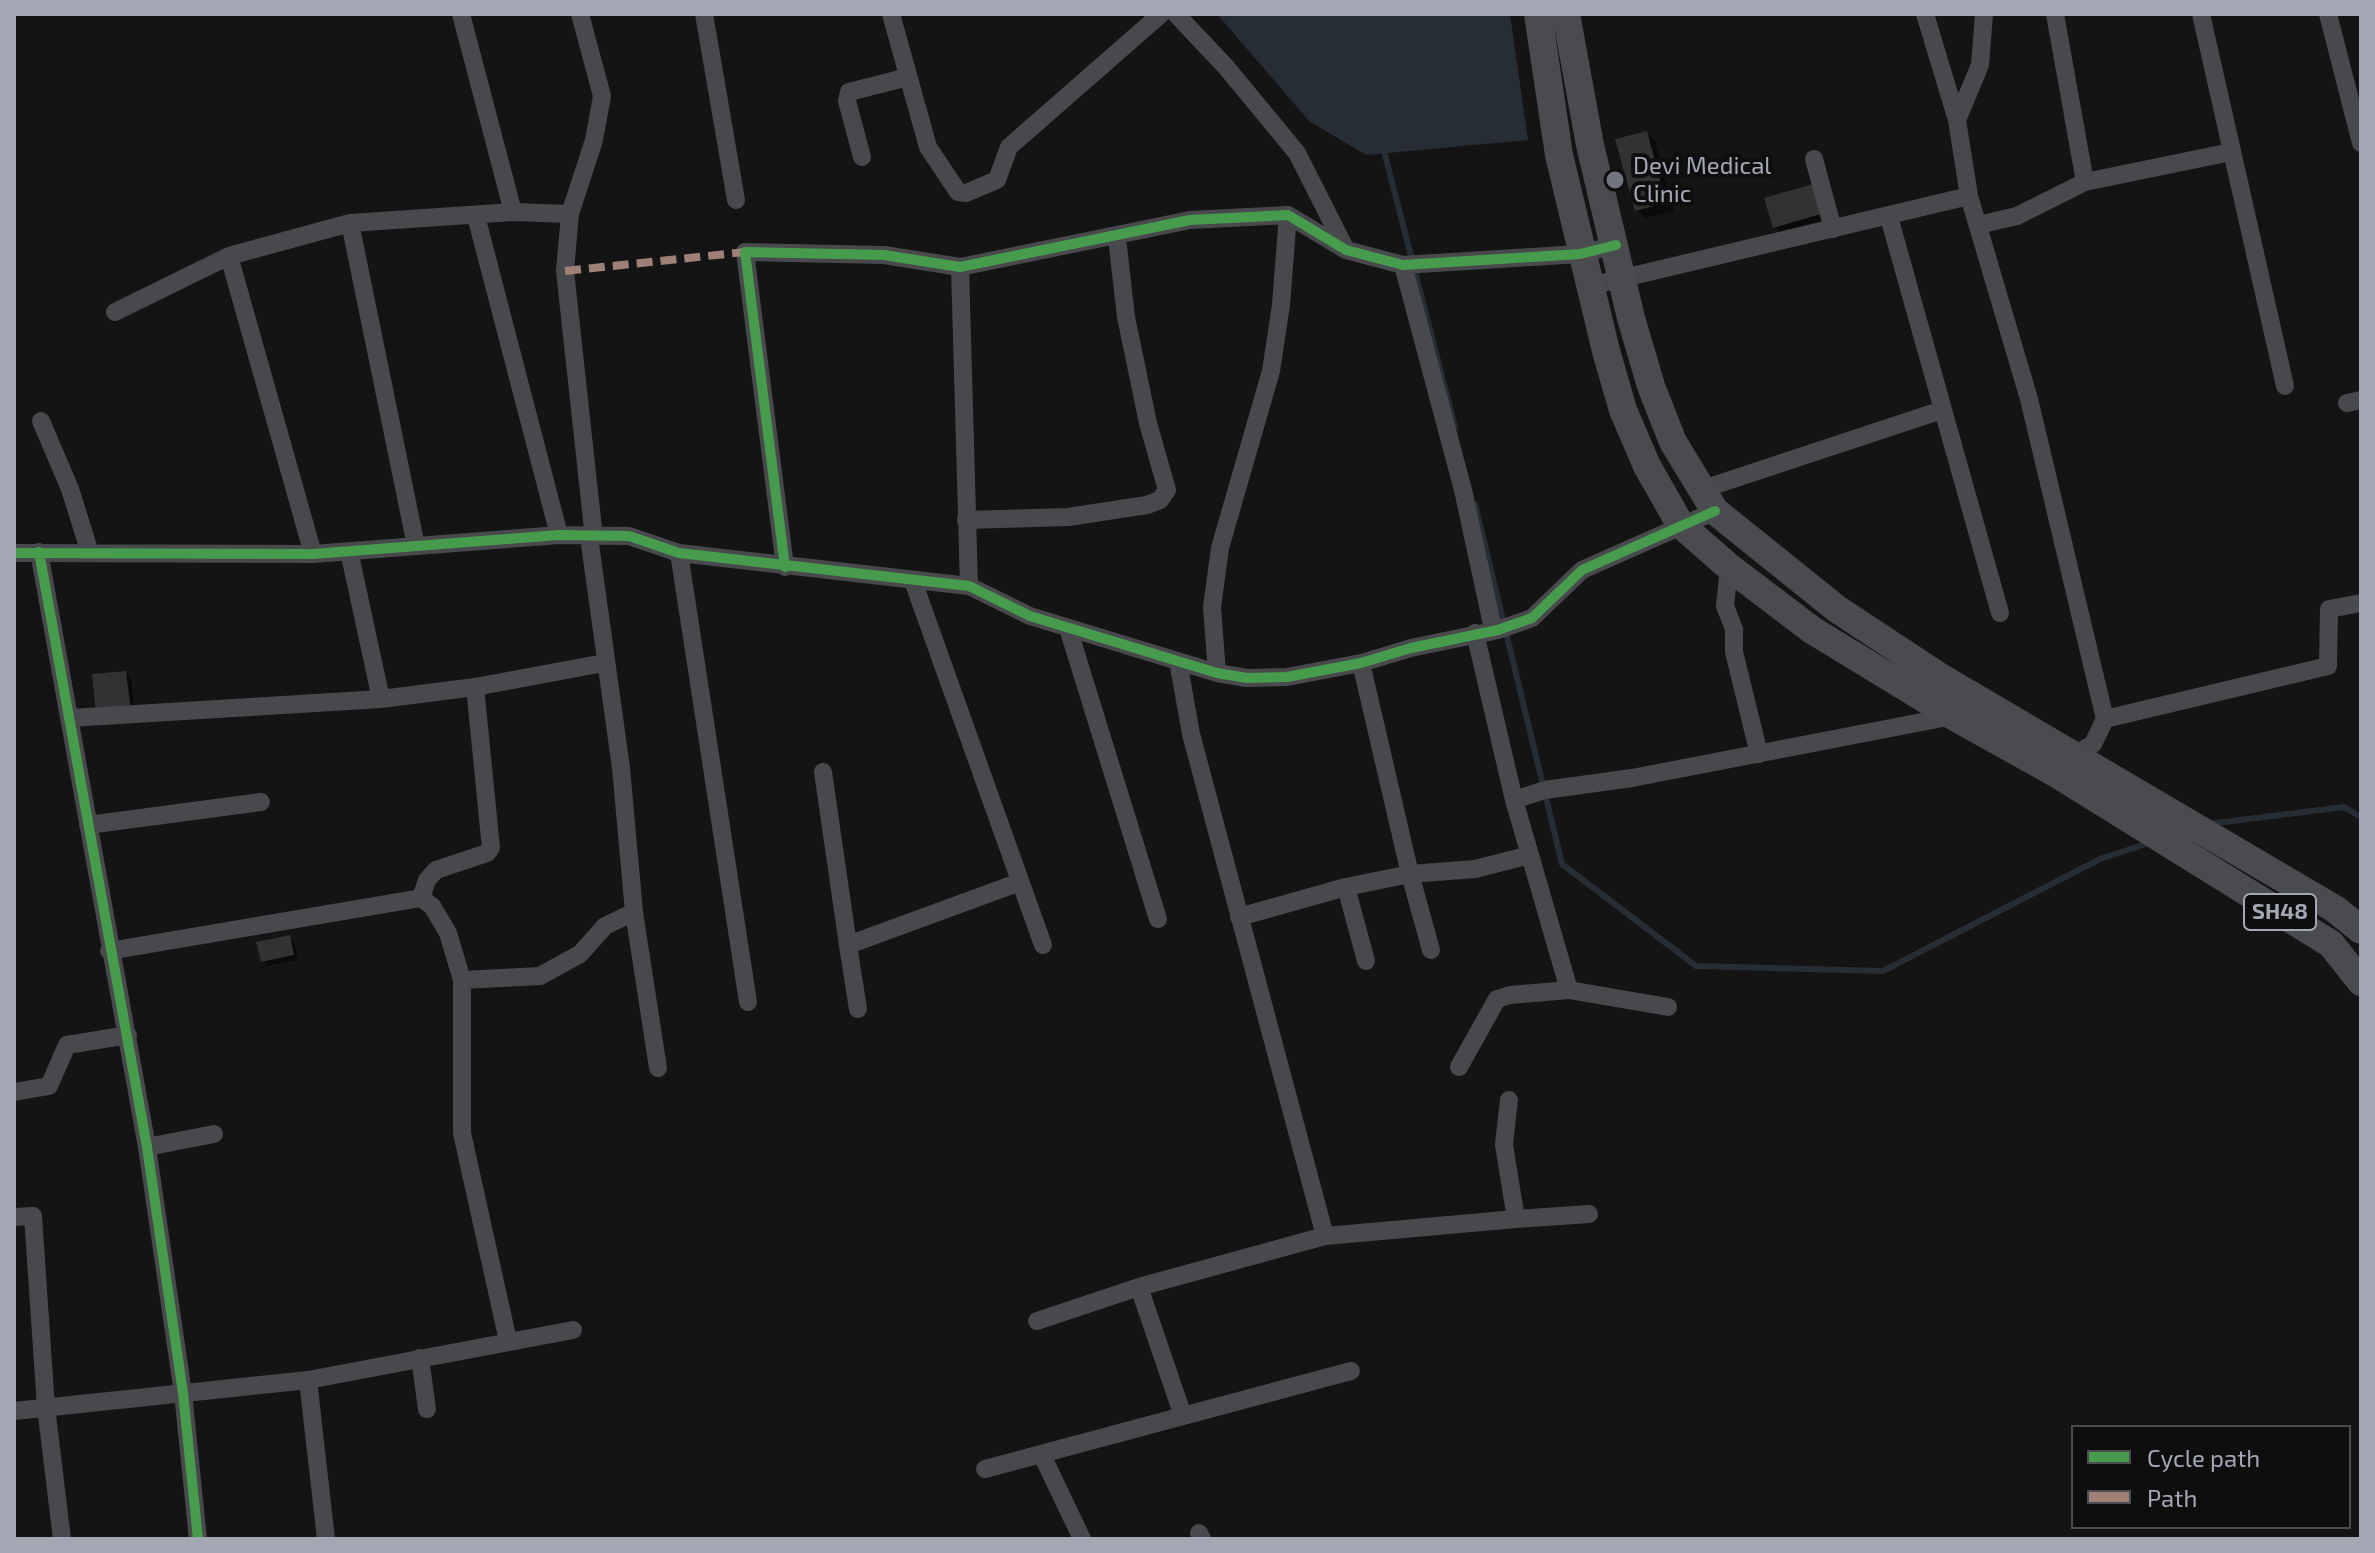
<!DOCTYPE html>
<style>
body{margin:0}
#map{position:relative;width:2375px;height:1553px;overflow:hidden;background:#141414;font-family:"Exo 2",sans-serif}
canvas{display:block}
.frame{position:absolute;inset:0;border:16px solid #a4a8b5;pointer-events:none}
.legend{position:absolute;left:2071px;top:1425px;width:280px;height:104px;box-sizing:border-box;background:#0e0e0f;border:2px solid #4a4c51;margin:0;padding:10px 14px;list-style:none;font-size:24px;color:#a4a8b5}
.legend li{display:flex;align-items:center;gap:16px;height:40px}
.legend b{width:40px;border:2px solid #4a4c51}
</style>
<div id="map">
<canvas width="2375" height="1553"></canvas>
<div class="frame"></div>
<ul class="legend">
<li><b style="height:10px;background:#469c4c"></b>Cycle path</li>
<li><b style="height:10px;background:#9e8076"></b>Path</li>
</ul>
</div>
<script>
const ctx = document.querySelector('canvas').getContext('2d');
ctx.lineJoin = 'round';
function fill(path, color) { ctx.fillStyle = color; ctx.fill(path, 'evenodd'); }
const shape = rows => new Path2D(rows.map(r => 'M' + r).join(''));
function strokePath(path, color, width, dash) { ctx.strokeStyle = color; ctx.lineWidth = width; ctx.lineCap = dash ? 'butt' : 'round'; ctx.setLineDash(dash || []); ctx.stroke(path); }
function label(font, color, halo, rows, align = 'center') {
  ctx.font = font + ' "Exo 2",sans-serif'; ctx.lineWidth = 8; ctx.setLineDash([]); ctx.textBaseline = 'middle'; ctx.strokeStyle = halo; ctx.fillStyle = color; for (const [text, x, y, turn = 0] of rows) {
    ctx.save(); ctx.translate(x, y); ctx.rotate((+turn || 0) * Math.PI / 180); ctx.textAlign = isNaN(turn) ? turn : align; if (halo) ctx.strokeText(text, 0, 0); ctx.fillText(text, 0, 0); ctx.restore();
  }
}
fill(shape([
 [1217,14,1510,14,1528,140,1366,155,1309,121]
]), '#272d35');
fill(shape([
 [1646,133,1655,141,1674,211,1645,218,1637,210],
 [1812,186,1825,219,1780,232,1775,227],
 [126,673,131,678,135,717,98,714],
 [289,937,294,942,298,960,268,966,262,961]
]), '#0007');
strokePath(shape([
 [1383,147,1455,427],
 [1475,504,1562,864,1696,966,1883,971,2100,859,2152,842],
 [2208,824,2344,807,2361,817]
]), '#272d35', 6);
fill(shape([
 [1647,131,1666,203,1635,211,1615,139],
 [1813,184,1821,214,1773,228,1764,198],
 [126,671,131,712,96,715,92,674],
 [290,935,294,955,261,962,256,942]
]), '#323233');
strokePath(shape([
 [461,14,513,212],
 [580,14,602,96,594,140,570,214,565,271,594,538],
 [704,14,736,200],
 [891,14,928,147,958,192,966,193,997,180,1009,147,1161,14],
 [1176,14,1226,67,1297,153,1346,250],
 [1925,14,1957,120,1969,196,2029,399,2105,719,2093,744,2074,755],
 [2055,14,2085,182],
 [2201,14,2285,386],
 [2328,14,2361,143],
 [1957,120,1980,65,1984,14],
 [862,157,847,101,849,92,908,77],
 [1814,159,1833,229],
 [476,216,559,535],
 [1889,217,2000,613],
 [350,223,416,546],
 [1978,225,2017,216,2085,182,2231,152],
 [229,256,350,223,513,212,570,214],
 [1403,265,1463,490,1493,629],
 [960,267,969,586],
 [1590,286,1969,196],
 [115,312,229,256,313,554],
 [2347,403,2361,400],
 [41,421,70,489,90,553],
 [1700,490,1942,410],
 [966,520,1068,517,1147,505,1160,500,1167,490,1148,423,1126,317,1117,238],
 [589,537,621,768,634,912,658,1068],
 [39,552,147,1147,183,1393,198,1539],
 [14,553,313,554,559,535,629,536,679,553,969,586,1030,616,1217,673,1247,678,1287,677,1361,663,1411,648,1498,630,1532,618,1582,570,1715,511],
 [679,553,748,1002],
 [785,567,745,252,884,255,960,267,1190,220,1288,215,1346,250,1403,265,1580,254,1616,245],
 [1729,567,1725,606,1734,629,1734,652,1759,754],
 [913,581,1043,945],
 [1068,628,1158,919],
 [1475,633,1514,800],
 [1178,661,1191,734,1325,1236],
 [1361,663,1410,874,1431,950],
 [1217,673,1212,607,1220,548,1271,371,1281,305,1288,215],
 [381,699,475,687,604,663],
 [70,718,381,699,349,551],
 [2105,719,2328,666,2329,609,2361,603],
 [823,772,848,945,1020,882],
 [88,825,261,802],
 [1530,855,1569,990],
 [1346,887,1366,961],
 [421,898,427,880,436,870,487,853,491,848,475,687],
 [1239,917,1346,887,1410,874,1475,869,1530,855,1514,800,1545,790,1632,778,1953,716],
 [848,945,858,1009],
 [109,951,421,898,432,906,448,933,462,980,462,1133,508,1341],
 [462,980,540,976,580,954,605,926,634,912],
 [1459,1067,1497,999,1510,995,1569,990,1668,1007],
 [14,1092,49,1086,67,1045,128,1035],
 [147,1147,214,1134],
 [14,1217,33,1216,46,1407,62,1539],
 [1516,1219,1589,1214],
 [1037,1321,1139,1287,1325,1236,1516,1219,1504,1145,1509,1100],
 [420,1358,427,1409],
 [308,1380,326,1539],
 [14,1411,308,1380,573,1330],
 [1183,1416,1351,1371],
 [1043,1457,1082,1539],
 [985,1469,1183,1416,1139,1287],
 [1199,1533,1202,1539]
]), '#48494d', 18);
strokePath(shape([
 [1538,14,1559,155,1606,351,1623,410,1647,466,1680,524,1729,567,1812,630,1953,716,2057,774,2331,944,2361,982],
 [1566,14,1590,145,1631,318,1651,386,1673,442,1715,511,1837,609,1937,675,2335,909,2361,930]
]), '#4a4b4f', 28);
strokePath(shape([
 [565,271,745,252]
]), '#9e8076', 8, [16, 8]);
strokePath(shape([
 [39,552,147,1147,183,1393,198,1539],
 [14,553,313,554,559,535,629,536,679,553,969,586,1030,616,1217,673,1247,678,1287,677,1361,663,1411,648,1498,630,1532,618,1582,570,1715,511],
 [785,567,745,252,884,255,960,267,1190,220,1288,215,1346,250,1403,265,1580,254,1616,245]
]), '#469c4c', 10);
for (const [x, y, r, color] of [
 [1615,180,10,"#72747d"]
]) { const dot = new Path2D(); dot.arc(x, y, r, 0, 2 * Math.PI); ctx.fillStyle = color; ctx.fill(dot); strokePath(dot, '#0e0e0f', 3); }
for (const [x, y, w] of [
 [2280,912,72]
]) { const box = new Path2D(); box.roundRect(x - w / 2, y - 18, w, 36, 6); ctx.fillStyle = '#0e0e0f'; ctx.fill(box); strokePath(box, '#a4a8b5', 2); }
label('bold 22px', '#a4a8b5', null, [
 ["SH48",2280,912]
]);
label('24px', '#a4a8b5', '#0e0e0f', [
 ["Devi Medical",1633,166],
 ["Clinic",1633,194]
], 'left');
</script>
